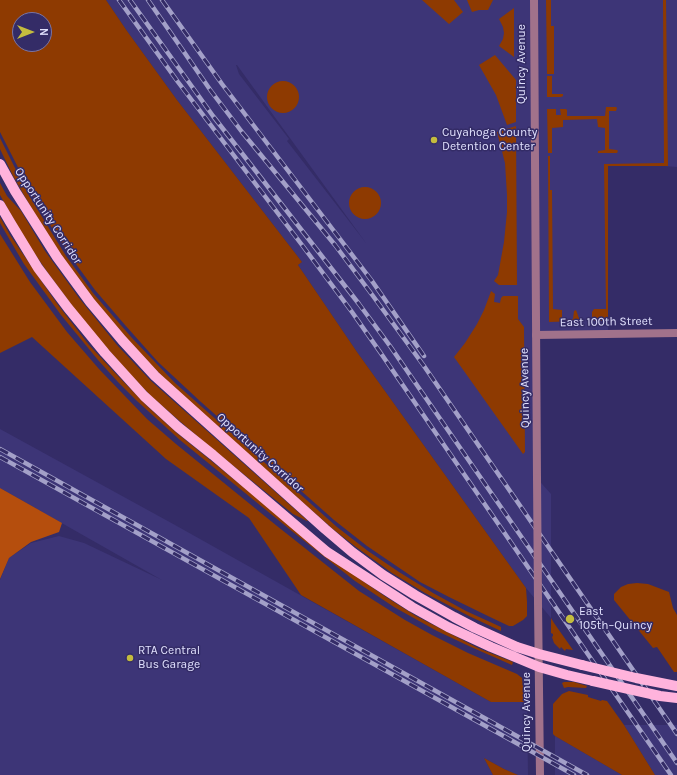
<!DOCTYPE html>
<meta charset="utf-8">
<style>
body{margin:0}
#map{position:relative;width:677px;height:775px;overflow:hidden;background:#342c67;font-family:Karla,sans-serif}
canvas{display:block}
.north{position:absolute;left:12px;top:12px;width:40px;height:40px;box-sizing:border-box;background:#342c67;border:1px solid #7974a3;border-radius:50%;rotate:90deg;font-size:11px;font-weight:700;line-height:16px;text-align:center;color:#e0e0fd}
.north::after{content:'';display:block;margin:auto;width:14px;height:18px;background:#c4bc3e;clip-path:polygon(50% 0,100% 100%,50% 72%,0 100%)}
</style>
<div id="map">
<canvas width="677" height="775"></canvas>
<div class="north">N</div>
</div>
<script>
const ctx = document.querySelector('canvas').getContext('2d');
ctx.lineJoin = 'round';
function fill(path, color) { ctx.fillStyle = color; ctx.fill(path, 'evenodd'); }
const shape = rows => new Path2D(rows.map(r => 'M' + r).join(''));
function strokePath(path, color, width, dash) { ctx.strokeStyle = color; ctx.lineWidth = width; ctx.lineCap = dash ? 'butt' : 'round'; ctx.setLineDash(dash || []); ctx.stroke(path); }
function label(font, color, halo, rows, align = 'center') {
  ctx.font = font + ' Karla,sans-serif'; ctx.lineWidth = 3; ctx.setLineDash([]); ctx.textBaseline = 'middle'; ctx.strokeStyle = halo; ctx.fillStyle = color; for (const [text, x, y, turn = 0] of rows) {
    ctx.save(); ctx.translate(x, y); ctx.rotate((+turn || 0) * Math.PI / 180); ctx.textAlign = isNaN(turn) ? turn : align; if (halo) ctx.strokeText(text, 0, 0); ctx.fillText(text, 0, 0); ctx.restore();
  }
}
fill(shape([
 [106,0,677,0,677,167,664,166,608,166,608,334,536,335,534,475,551,494,551,618,526,588,357,352,298,265,302,262,177,100,127,31],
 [236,65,237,65,366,243,287,141,289,139,239,74],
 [0,429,175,525,491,702,527,702,528,775,518,775,504,769,484,758,493,775,0,775,0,580,9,558,31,543,59,536,84,543,162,580,0,488],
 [624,725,677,725,677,775,655,775],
 [555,736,622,775,555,775]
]), '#3d3577');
fill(shape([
 [0,0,106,0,127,31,177,100,302,262,298,265,357,352,526,588,527,602,527,616,523,620,513,626,509,626,490,617,449,597,420,582,367,546,334,520,201,402,158,362,125,325,95,290,73,260,52,228,31,193,0,132],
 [20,20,44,20,44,44,20,44],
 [422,0,454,0,463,12,449,24],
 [467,0,493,0,488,10,479,10,472,12],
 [546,0,551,0,551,26,554,26,554,74,547,74],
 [663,0,666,0,668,166,608,166,608,321,592,321,592,312,594,309,606,309,604,164,664,163],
 [514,8,514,57,499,46,503,39,504,33,503,27,499,19],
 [495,55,516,80,516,122,507,125,496,95,479,65],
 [547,76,552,76,552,94,563,94,563,96,561,97,547,97],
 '267 97a16 16 0 1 1 32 0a16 16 0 1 1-32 0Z',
 [606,107,616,107,617,108,616,111,609,111,609,149,617,150,618,151,617,153,598,153,598,151,605,150,605,128,598,127,597,119,563,120,563,127,552,128,552,153,548,153,547,109,556,109,556,115,561,115,560,109,566,109,567,110,567,116,605,116],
 [516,126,517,285,499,285,494,281,498,275,504,242,507,212,507,195,505,163,497,132],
 [0,138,28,194,66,256,93,293,132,338,175,383,337,527,368,551,399,572,433,593,466,611,501,627,501,631,469,616,425,593,392,573,356,547,334,530,181,395,157,371,132,345,85,289,44,230,13,176,0,149],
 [548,156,550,156,550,190,552,190,553,309,562,310,562,319,573,319,574,311,576,310,580,321,549,322],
 [0,183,7,196,21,211,45,251,79,298,117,345,151,381,308,521,307,521,293,514,210,447,175,417,151,396,129,373,85,323,48,273,26,241,0,195],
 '349 203a16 16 0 1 1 32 0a16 16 0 1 1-32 0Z',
 [0,217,10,235,44,285,58,305,89,345,116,374,147,406,178,434,284,520,354,575,386,597,416,616,478,648,513,662,512,665,471,647,437,631,394,607,355,581,293,532,180,440,137,401,118,382,98,360,61,315,24,264,11,242,0,223],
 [0,234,30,282,67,332,99,369,147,419,176,444,277,526,359,591,405,620,432,635,468,653,517,674,522,678,523,687,527,688,527,702,491,702,301,595,249,518,166,459,32,337,0,353],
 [491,291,495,294,494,302,500,303,501,298,503,296,518,296,518,319,524,327,525,452,523,454,454,357,465,343,477,324,484,310,490,294],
 [637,583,648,584,669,592,673,608,677,615,677,672,674,672,657,647,653,648,614,600,614,594,621,587,628,584],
 [551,618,554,623,573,650,566,649,565,651,561,647,560,649,554,643,552,637,553,636,553,634,551,633],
 [564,682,574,682,587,686,586,688,568,687,564,688,562,683],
 [569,691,588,695,588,697,601,701,602,700,607,701,624,725,655,775,622,775,555,736,553,734,553,704,562,694],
 [484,758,504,769,518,775,493,775]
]), '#8e3a01');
fill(shape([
 [0,488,62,523,59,532,31,542,9,558,0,579]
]), '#b54e0d');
strokePath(shape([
 [536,335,677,333]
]), '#a1728b', 8);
strokePath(shape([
 [534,0,537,478],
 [538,602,540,775]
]), '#a1728b', 8);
strokePath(shape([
 [0,164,15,191,57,257,90,302,122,340,155,376,325,529,352,552,383,575,415,595,454,617,475,628,517,647,539,654,582,665],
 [0,205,10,222,38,268,68,308,105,353,144,396,178,427,213,455,327,552,412,607,448,627,491,647,539,667,567,675,593,681]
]), '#ffb3dc', 10);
const rail = shape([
 [119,0,178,82,302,245,352,312,380,352,671,775],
 [130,0,213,116,359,304,390,346,677,763],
 [148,0,211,91,242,132,335,245,373,296,424,366,677,734],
 [162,0,222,84,372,281,424,356],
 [0,449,587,775],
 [0,457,574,775]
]);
strokePath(rail, '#a3a0c8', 4.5);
strokePath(rail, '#342c67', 3, [9]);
strokePath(shape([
 [537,478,538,602]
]), '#a1728b', 8);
strokePath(shape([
 [582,665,636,678,677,686],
 [593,681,660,696,677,698]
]), '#ffb3dc', 10);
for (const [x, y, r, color] of [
 [434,140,4,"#c4bc3e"],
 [570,619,5,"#c4bc3e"],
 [130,658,4,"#c4bc3e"]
]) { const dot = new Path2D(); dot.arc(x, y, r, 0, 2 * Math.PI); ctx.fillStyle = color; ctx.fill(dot); strokePath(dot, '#342c67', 1.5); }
label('12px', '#e0e0fd', '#342c67', [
 ["Quincy Avenue",522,64,-90],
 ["Opportunity Corridor",48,216,57],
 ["East 100th Street",606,322,-1],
 ["Quincy Avenue",525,388,-91],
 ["Opportunity Corridor",260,453,42],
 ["Quincy Avenue",527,712,-90]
]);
label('12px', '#e0e0fd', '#342c67', [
 ["Cuyahoga County",442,133],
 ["Detention Center",442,147],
 ["East",579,612],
 ["105th–Quincy",579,626],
 ["RTA Central",138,651],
 ["Bus Garage",138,665]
], 'left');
</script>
